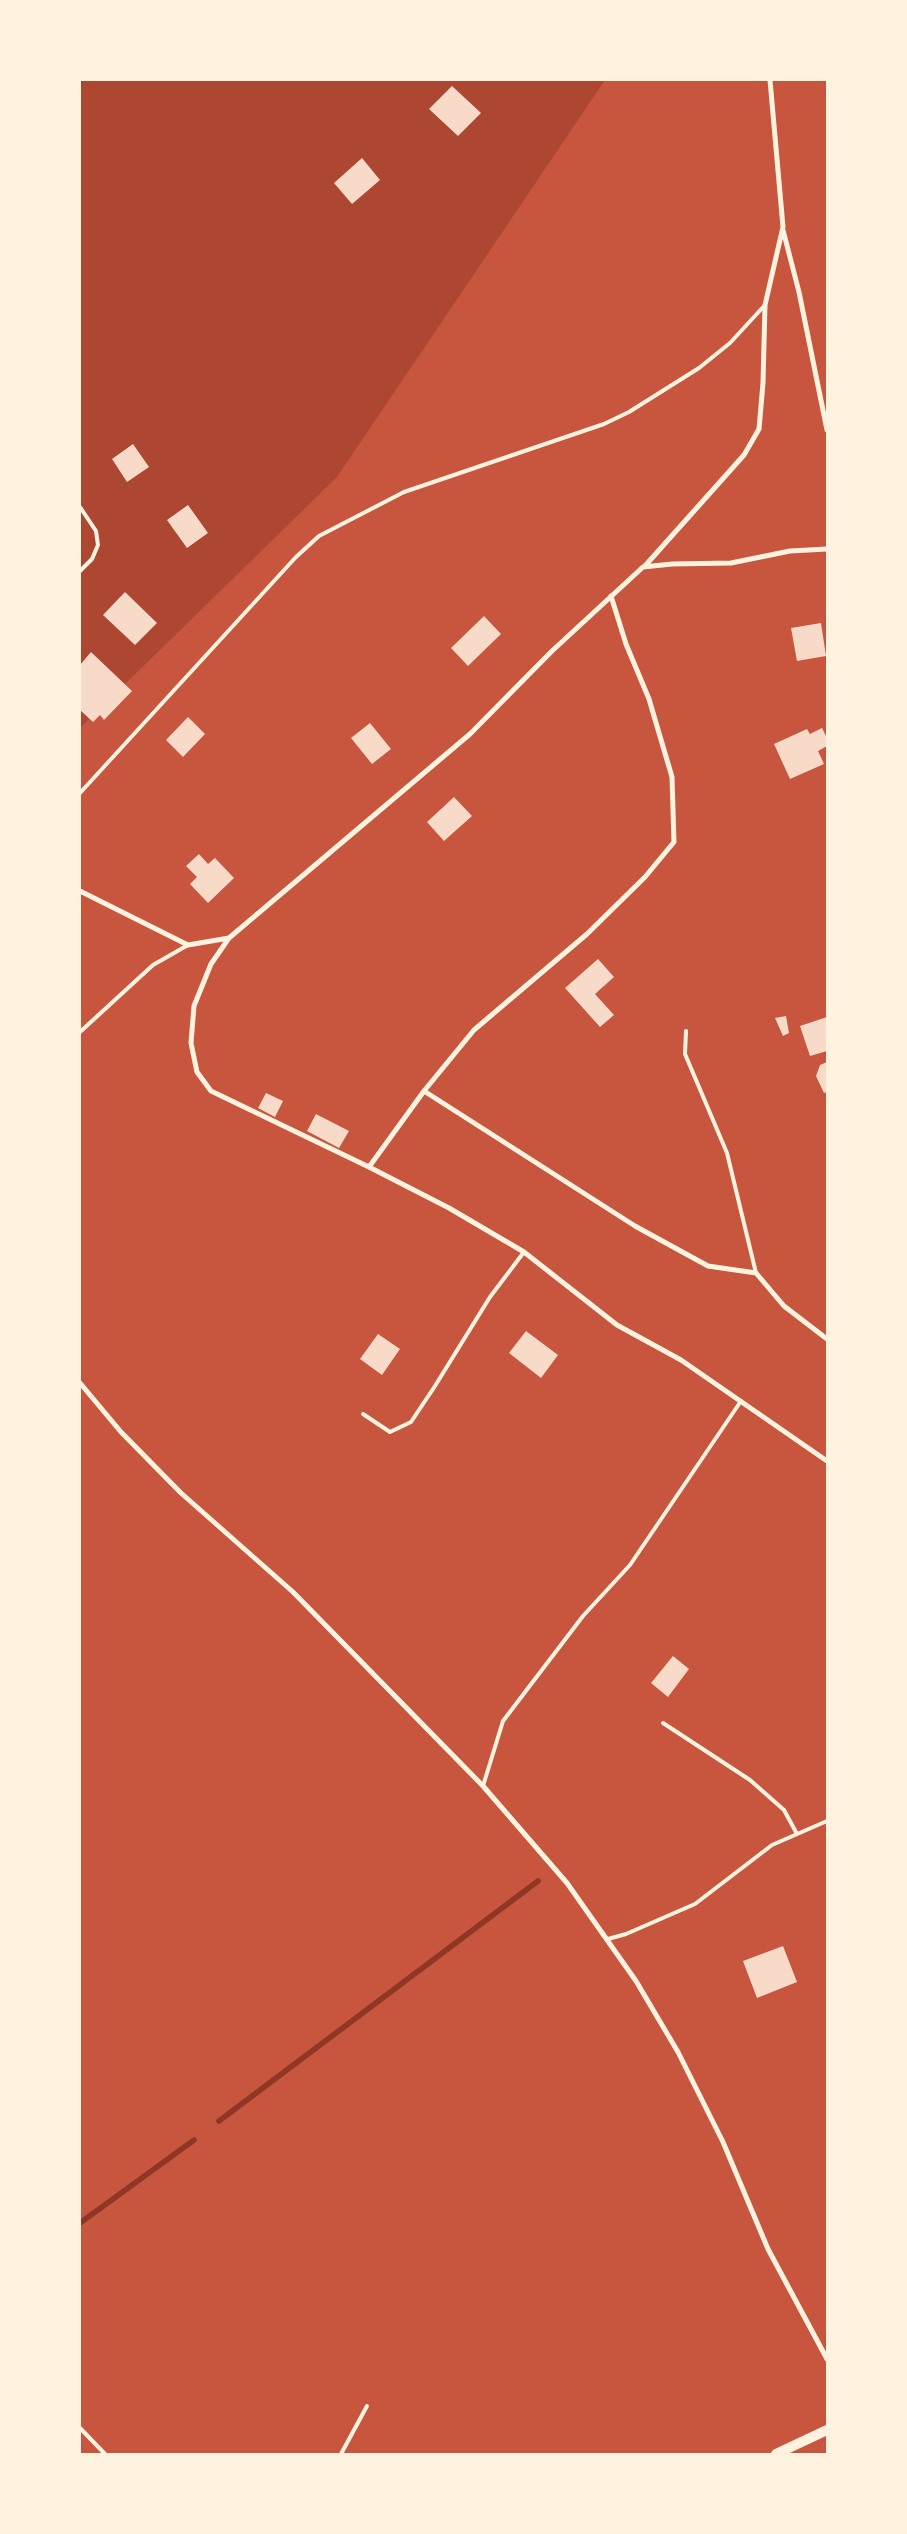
<!DOCTYPE html>
<style>
body{margin:0}
#map{position:relative;width:907px;height:2534px;overflow:hidden;background:#c8553d;font-family:"Golos Text",sans-serif}
canvas{display:block}
.frame{position:absolute;inset:0;border:81px solid #fff3e0;pointer-events:none}
</style>
<div id="map">
<canvas width="907" height="2534"></canvas>
<div class="frame"></div>
</div>
<script>
const ctx = document.querySelector('canvas').getContext('2d');
ctx.lineJoin = 'round';
function fill(path, color) { ctx.fillStyle = color; ctx.fill(path, 'evenodd'); }
const shape = rows => new Path2D(rows.map(r => 'M' + r).join(''));
function strokePath(path, color, width, dash) { ctx.strokeStyle = color; ctx.lineWidth = width; ctx.lineCap = dash ? 'butt' : 'round'; ctx.setLineDash(dash || []); ctx.stroke(path); }
fill(shape([
 [80,80,605,80,337,477,80,728]
]), '#ae4732');
strokePath(shape([
 [219,2121,538,1881],
 [80,2223,194,2140]
]), '#8f3625', 5.5);
fill(shape([
 [452,86,481,113,458,136,429,109],
 [362,158,380,180,352,204,334,183],
 [133,444,149,467,127,482,112,459],
 [188,505,208,533,187,548,167,520],
 [125,592,157,623,135,645,103,615],
 [484,616,501,634,468,666,451,648],
 [821,623,826,656,797,661,791,628],
 [91,652,132,691,104,720,100,715,93,722,80,710,80,665],
 [188,717,205,734,183,757,166,740],
 [370,723,391,749,372,764,351,738],
 [822,728,827,738,827,746,818,751,824,764,790,779,774,744,807,729,810,734],
 [454,797,472,816,444,841,427,822],
 [199,854,208,864,215,858,234,878,208,903,190,884,197,877,186,866],
 [598,959,614,977,595,994,614,1015,600,1027,565,988],
 [786,1016,789,1033,783,1036,775,1018],
 [827,1017,827,1051,810,1056,800,1026],
 [827,1062,827,1092,824,1093,816,1076,820,1065],
 [266,1093,283,1101,275,1117,258,1108],
 [316,1114,349,1131,339,1148,307,1131],
 [526,1331,558,1355,541,1378,509,1353],
 [378,1334,400,1349,382,1375,360,1359],
 [673,1656,689,1669,668,1697,651,1683],
 [783,1946,797,1982,757,1998,743,1961]
]), '#f7dbc8');
strokePath(shape([
 [80,507,96,531,98,545,92,559,80,571],
 [80,793,296,557,319,536,404,492,604,424,629,412,699,368,730,343,765,305],
 [686,1031,685,1054,727,1153,756,1273],
 [80,1032,153,965,188,945],
 [363,1414,390,1432,411,1422,435,1386,490,1297,524,1252],
 [663,1723,750,1780,784,1810,797,1834],
 [483,1786,503,1721,583,1616,630,1565,741,1401],
 [608,1939,626,1934,695,1904,772,1845,827,1821],
 [80,2428,105,2454],
 [341,2454,367,2406]
]), '#fff3e0', 4);
strokePath(shape([
 [783,230,799,292,827,430],
 [827,549,790,551,731,563,672,564,643,567,552,651,470,734,229,938,211,964,194,1006,191,1043,197,1072,211,1091,369,1167,449,1208,524,1252,617,1325,681,1360,827,1461],
 [644,567,744,455,759,429,763,383,765,305,783,227,770,80],
 [80,891,188,945,229,938],
 [424,1091,635,1226,708,1266,756,1273,784,1306,827,1339],
 [369,1167,424,1091,474,1030,587,934,645,877,674,842,672,777,649,699,626,644,611,596],
 [80,1383,121,1432,181,1493,293,1592,483,1786,567,1883,636,1981,678,2052,723,2142,768,2249,827,2359]
]), '#fff3e0', 5);
strokePath(shape([
 [776,2454,827,2430]
]), '#fff3e0', 10);
</script>
